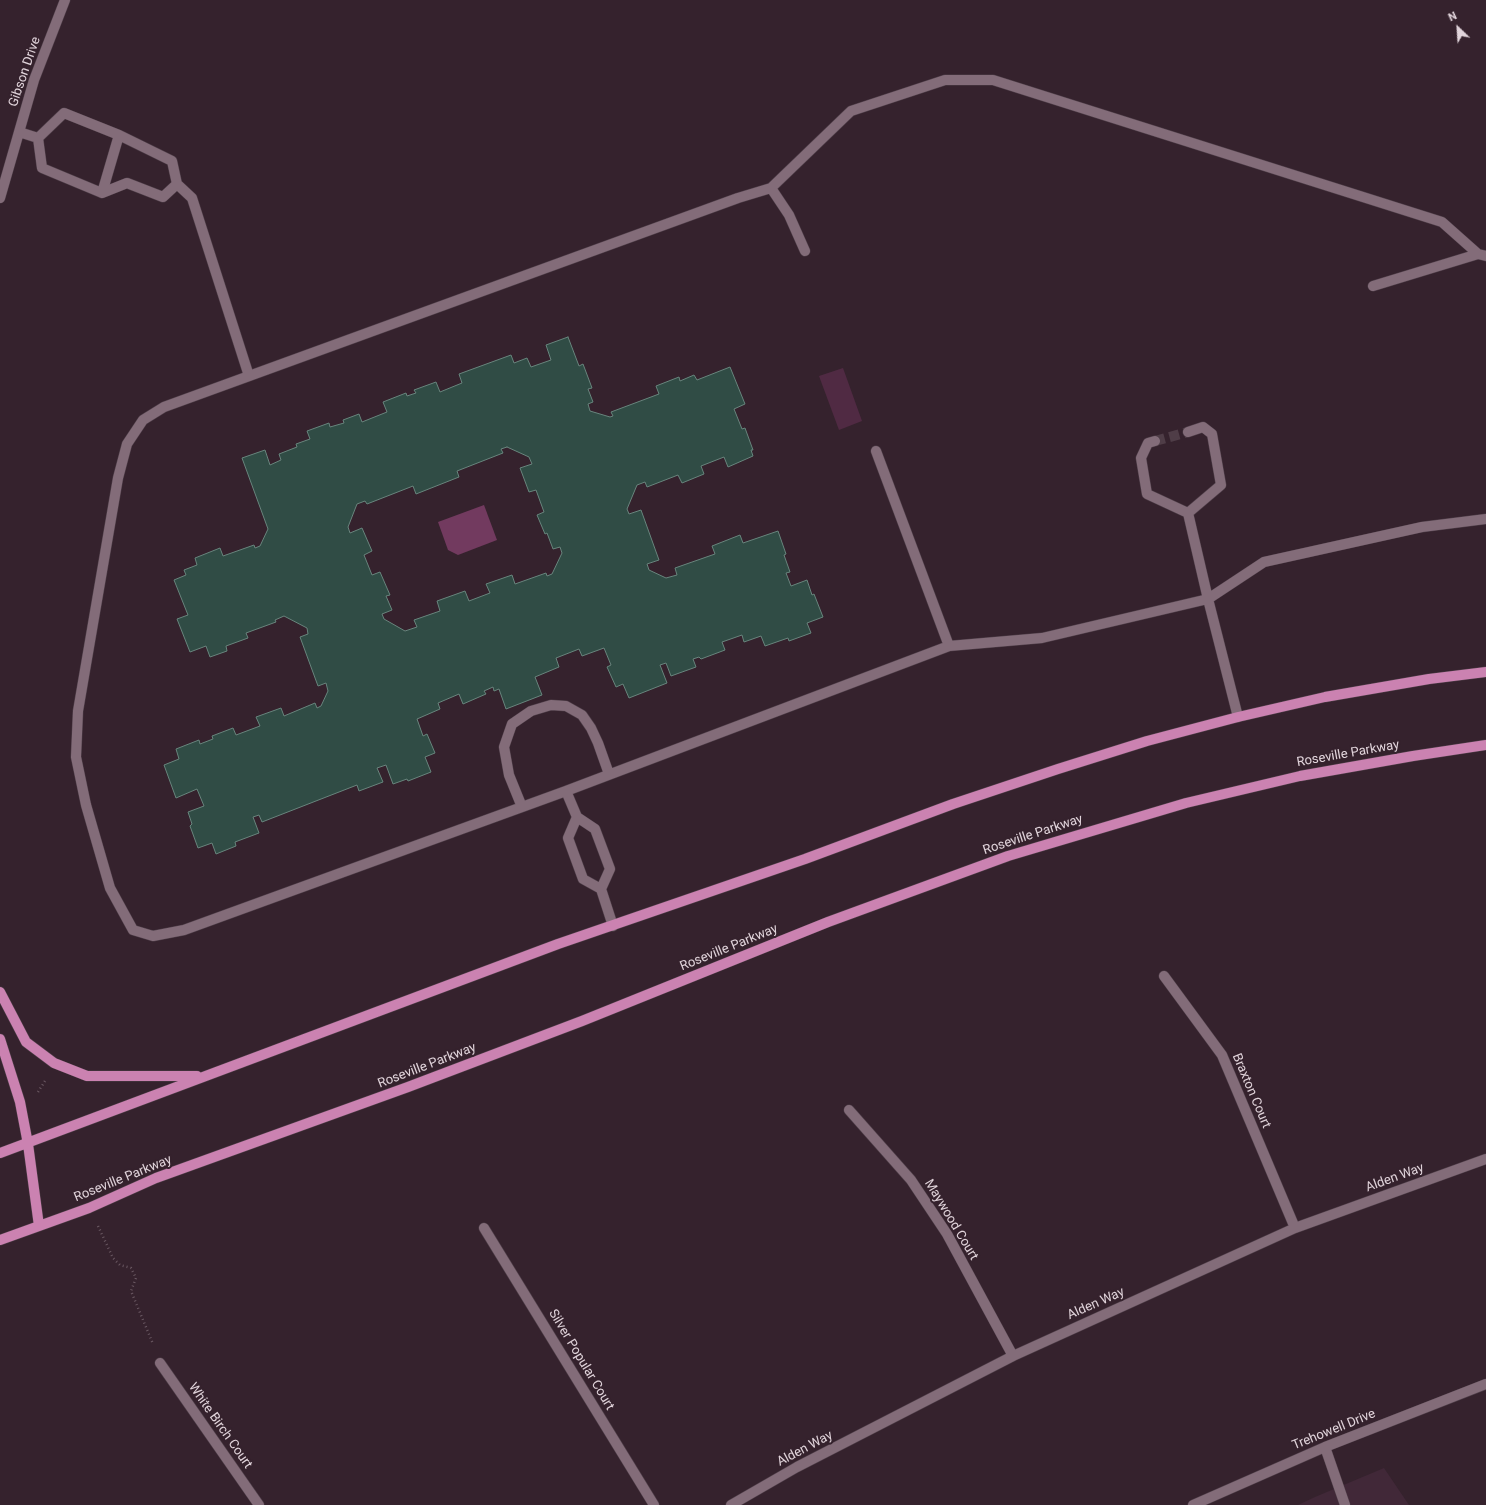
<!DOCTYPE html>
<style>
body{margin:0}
#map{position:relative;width:1486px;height:1505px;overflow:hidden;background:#35222d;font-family:Roboto,sans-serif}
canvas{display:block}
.north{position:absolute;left:1438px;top:8px;width:40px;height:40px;-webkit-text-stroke:3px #35222d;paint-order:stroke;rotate:335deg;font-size:11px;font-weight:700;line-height:16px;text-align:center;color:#e1d4db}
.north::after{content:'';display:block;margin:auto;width:14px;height:18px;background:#e1d4db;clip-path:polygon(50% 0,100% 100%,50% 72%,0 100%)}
</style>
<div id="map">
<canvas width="1486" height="1505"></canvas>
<div class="north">N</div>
</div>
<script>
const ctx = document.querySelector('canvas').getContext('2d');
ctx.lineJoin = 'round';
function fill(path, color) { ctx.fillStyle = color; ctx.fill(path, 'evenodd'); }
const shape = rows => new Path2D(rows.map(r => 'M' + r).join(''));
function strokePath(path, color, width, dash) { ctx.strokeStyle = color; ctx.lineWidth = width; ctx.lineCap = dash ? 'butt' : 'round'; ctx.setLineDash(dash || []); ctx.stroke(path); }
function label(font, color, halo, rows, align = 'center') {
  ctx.font = font + ' Roboto,sans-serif'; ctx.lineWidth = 4; ctx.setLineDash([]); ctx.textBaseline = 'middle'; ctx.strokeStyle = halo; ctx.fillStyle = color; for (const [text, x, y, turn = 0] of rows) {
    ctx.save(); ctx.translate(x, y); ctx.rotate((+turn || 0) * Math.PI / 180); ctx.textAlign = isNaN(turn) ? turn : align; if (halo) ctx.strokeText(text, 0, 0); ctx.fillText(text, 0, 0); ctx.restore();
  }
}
fill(shape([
 [1384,1468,1409,1505,1298,1505,1315,1497]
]), '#412838');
fill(shape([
 [843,368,862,421,839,430,819,376]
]), '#502a43');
fill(shape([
 [484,505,497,540,458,555,448,550,438,522]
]), '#723a5f');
const building = shape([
 [568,337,579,366,583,364,592,388,588,389,593,402,588,404,590,411,610,417,613,416,611,412,659,394,656,386,679,377,680,381,694,375,697,380,730,367,745,404,734,409,742,429,745,428,753,450,751,450,753,456,728,467,724,457,701,466,704,474,682,483,678,475,647,487,645,482,637,485,627,509,629,514,641,510,659,560,647,564,649,570,666,578,677,575,675,568,715,554,712,546,740,535,743,543,778,531,786,554,784,555,790,572,786,573,791,586,807,580,812,595,814,594,823,617,807,623,811,633,789,641,788,638,765,646,761,636,744,642,742,635,722,642,725,650,701,659,699,657,693,659,696,667,671,676,666,663,660,665,667,683,629,698,623,684,616,687,607,667,611,665,604,648,582,656,579,649,556,658,559,667,535,677,542,695,506,709,499,689,494,691,493,687,484,691,486,694,463,704,459,694,438,703,440,709,417,719,423,736,427,734,435,753,425,757,431,772,408,781,407,779,393,784,386,765,377,768,383,782,359,791,357,785,262,822,259,815,253,817,259,833,235,842,236,846,216,854,212,843,198,848,190,826,192,824,188,812,204,806,197,789,176,798,164,765,179,759,176,749,199,740,200,744,213,739,212,736,233,728,236,735,260,726,256,717,281,708,284,716,315,703,317,708,321,706,328,691,326,683,318,686,300,637,308,634,307,628,284,616,275,620,276,622,246,633,248,638,226,646,227,651,210,657,206,646,190,652,177,619,188,615,174,580,186,575,184,570,197,565,195,558,220,548,223,556,254,545,255,548,260,546,268,529,242,458,265,450,270,465,281,460,279,454,297,447,296,444,310,439,307,431,329,423,330,427,344,423,343,420,359,414,362,422,387,412,383,402,406,393,407,396,416,393,414,390,436,382,440,392,462,383,459,374,511,355,514,363,527,358,531,367,551,360,546,345,568,337],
 [507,447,529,457,532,464,520,468,529,492,536,490,544,512,537,515,545,534,547,533,553,549,560,547,562,553,552,574,547,576,546,573,515,584,512,575,486,584,490,593,469,601,465,591,437,601,440,611,414,620,417,627,405,631,384,619,382,614,392,610,386,596,390,595,380,572,372,575,364,555,372,551,362,528,350,533,348,527,357,504,365,501,367,504,413,486,416,494,459,477,457,471,503,453,501,449,507,447]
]);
fill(building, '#304c45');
strokePath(building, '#68857d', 1);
strokePath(shape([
 [1155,441,1188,432]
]), '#4f3d47', 10, [10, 5]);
const minor = shape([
 [64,113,119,135,172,161,177,184,163,197,127,183,102,193,42,168,38,138,64,113],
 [19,132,38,138],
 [177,184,192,198,249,376],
 [771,188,851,111,945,80,993,80,1442,222,1478,254,1486,256],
 [102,193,119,135],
 [0,198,34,80,65,0],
 [1373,286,1478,254],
 [1188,432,1203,427,1212,434,1221,485,1188,513,1208,599,1264,562,1422,527,1486,519],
 [1155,441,1148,443,1141,458,1147,494,1188,513],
 [949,646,1042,638,1208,599,1238,717],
 [566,791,184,930,153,936,133,930,110,888,86,805,76,757,78,711,118,478,127,444,143,420,164,407,738,198,771,188,789,215,805,251],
 [522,807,509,775,504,747,512,724,531,711,551,705,566,706,582,715,591,728,598,743,609,774],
 [577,817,568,838,583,879,601,889],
 [613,926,601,889,610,869,595,829,577,817,566,791,949,646,876,451],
 [1164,976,1222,1055,1295,1228],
 [849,1110,911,1180,947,1234,1013,1356],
 [484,1228,654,1505],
 [160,1363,259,1505],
 [1325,1447,1345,1505],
 [731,1505,797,1467,1013,1356,1295,1228,1486,1159],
 [1193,1505,1325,1447,1486,1384]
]);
const major = shape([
 [0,992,26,1042,54,1063,87,1076,197,1076],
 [0,1039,20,1102,28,1144,39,1226],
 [0,1153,558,944,805,859,953,804,1058,769,1147,741,1238,717,1325,697,1429,679,1486,672],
 [0,1240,89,1208,156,1178,408,1087,582,1021,828,922,1008,856,1186,803,1300,776,1413,756,1486,745]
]);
strokePath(minor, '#4f3f49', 11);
strokePath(major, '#4f3f49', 11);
strokePath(shape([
 [38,1092,45,1081],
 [98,1226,113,1258,120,1265,131,1268,136,1278,131,1291,153,1344]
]), '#6a5862', 2.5, [1, 3]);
strokePath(minor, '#836c79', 10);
strokePath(major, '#cb82b1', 10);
label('13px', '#e1d4db', '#35222d', [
 ["Gibson Drive",25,72,-71],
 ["Roseville Parkway",1348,754,-10],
 ["Roseville Parkway",1033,835,-18],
 ["Roseville Parkway",729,948,-22],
 ["Roseville Parkway",427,1066,-21],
 ["Braxton Court",1251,1091,67],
 ["Alden Way",1395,1178,-20],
 ["Roseville Parkway",123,1179,-22],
 ["Maywood Court",951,1220,59],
 ["Alden Way",1096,1304,-24],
 ["Silver Popular Court",581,1360,59],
 ["White Birch Court",220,1426,55],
 ["Trehowell Drive",1334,1430,-22],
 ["Alden Way",805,1449,-28]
]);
</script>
